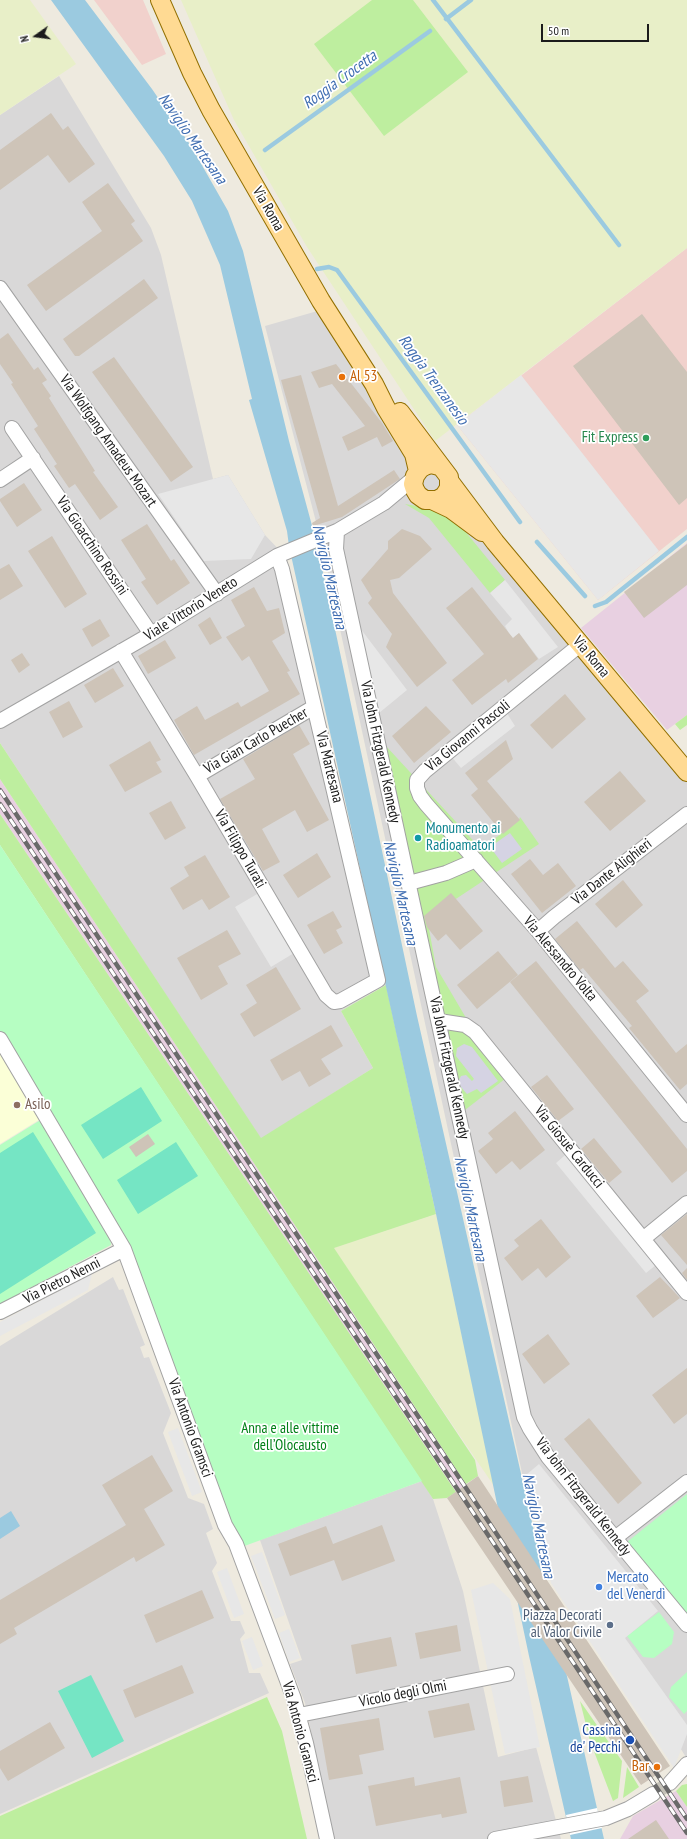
<!DOCTYPE html>
<meta charset="utf-8">
<style>
body{margin:0}
#map{position:relative;width:687px;height:1839px;overflow:hidden;background:#eeeadf;font-family:"PT Sans Narrow",sans-serif}
canvas{display:block}
.north{position:absolute;left:16px;top:16px;width:40px;height:40px;-webkit-text-stroke:3px #fff;paint-order:stroke;rotate:256deg;font-size:11px;font-weight:700;line-height:16px;text-align:center;color:#1b1b1b}
.north::after{content:'';display:block;margin:auto;width:14px;height:18px;background:#1b1b1b;clip-path:polygon(50% 0,100% 100%,50% 72%,0 100%)}
.scale{position:absolute;left:541px;top:24px;width:108px;height:18px;box-sizing:border-box;border:2px solid #1b1b1b;border-top:0;padding-left:5px;font-size:12px;line-height:14px;white-space:nowrap;color:#1b1b1b;-webkit-text-stroke:3px #fff;paint-order:stroke}
</style>
<div id="map">
<canvas width="687" height="1839"></canvas>
<div class="north">N</div>
<div class="scale">50 m</div>
</div>
<script>
const ctx = document.querySelector('canvas').getContext('2d');
ctx.lineJoin = 'round';
function fill(path, color) { ctx.fillStyle = color; ctx.fill(path, 'evenodd'); }
const shape = rows => new Path2D(rows.map(r => 'M' + r).join(''));
function strokePath(path, color, width, dash) { ctx.strokeStyle = color; ctx.lineWidth = width; ctx.lineCap = dash ? 'butt' : 'round'; ctx.setLineDash(dash || []); ctx.stroke(path); }
function label(font, color, halo, rows, align = 'center') {
  ctx.font = font + ' "PT Sans Narrow",sans-serif'; ctx.lineWidth = 3.5; ctx.setLineDash([]); ctx.textBaseline = 'middle'; ctx.strokeStyle = halo; ctx.fillStyle = color; for (const [text, x, y, turn = 0] of rows) {
    ctx.save(); ctx.translate(x, y); ctx.rotate((+turn || 0) * Math.PI / 180); ctx.textAlign = isNaN(turn) ? turn : align; if (halo) ctx.strokeText(text, 0, 0); ctx.fillText(text, 0, 0); ctx.restore();
  }
}
fill(shape([
 [59,76,151,228,161,255,213,479,228,475,265,535,286,557,386,985,341,1011,373,1068,261,1139,0,743,0,115],
 [321,310,365,376,687,779,687,1759,527,1496,321,541,265,326],
 [113,1277,119,1290,123,1289,145,1345,140,1347,144,1358,149,1357,171,1413,163,1433,188,1498,204,1504,213,1529,206,1533,217,1563,212,1571,231,1621,240,1621,245,1633,240,1639,249,1673,260,1673,269,1693,0,1814,0,1346],
 [422,1481,433,1499,463,1591,498,1757,536,1747,561,1839,334,1839,305,1703,290,1664,302,1660,260,1540]
]), '#d9d8d8');
fill(shape([
 [94,0,143,0,166,54,142,65],
 [687,248,687,529,598,600,457,425]
]), '#f1d1cc');
fill(shape([
 [687,543,687,715,667,730,581,628],
 [0,779,466,1484,456,1492,0,814],
 [676,1791,687,1807,687,1839,620,1839,633,1816]
]), '#e8d0e1');
fill(shape([
 [0,1050,42,1118,0,1144]
]), '#fbffd7');
fill(shape([
 [0,0,30,0,76,64,0,115],
 [181,0,687,0,687,248,435,441,307,247,234,120],
 [436,1214,494,1486,333,1248]
]), '#e8efc8');
fill(shape([
 [372,0,413,0,468,72,384,136,314,44],
 [405,504,435,509,451,514,505,580,490,593,429,518],
 [687,715,687,725,680,730,675,724],
 [373,732,481,849,519,820,520,817,539,844,427,918,436,967,472,1028,510,1075,456,1117],
 [0,743,261,1138,373,1068,341,1011,386,985,436,1214,334,1248,475,1460,478,1476,466,1484,0,779],
 [0,814,456,1492,447,1498,433,1499,0,845],
 [267,1697,282,1731,307,1839,0,1839,0,1816],
 [580,1701,622,1761,618,1798,613,1801,590,1741],
 [627,1767,639,1787,623,1798],
 [687,1784,687,1807,676,1791,682,1785]
]), '#beee9f');
fill(shape([
 [0,845,422,1481,239,1548,130,1245,0,1031],
 [42,1119,110,1237,111,1245,0,1304,0,1145],
 [687,1494,687,1625,622,1546],
 [659,1612,674,1632,672,1644,654,1658,643,1657,627,1636],
 [687,1672,687,1711,684,1714,669,1697,671,1687]
]), '#b6fec2');
fill(shape([
 [141,1087,162,1121,103,1159,81,1125],
 [33,1132,96,1233,0,1294,0,1153],
 [176,1142,198,1176,138,1214,117,1180],
 [91,1675,124,1741,92,1758,58,1691]
]), '#75e5c4');
fill(shape([
 [521,375,659,551,598,600,457,425],
 [228,475,265,535,251,559,204,561,158,494],
 [505,580,558,647,539,659,519,633,512,639,505,626,512,619,490,593],
 [351,616,407,690,373,718],
 [503,707,515,726,461,768,450,755],
 [264,890,299,950,271,967,235,907],
 [571,1150,661,1261,646,1273,556,1163],
 [92,1274,88,1290,0,1336,0,1322],
 [178,1428,202,1492,192,1496,168,1432],
 [539,1464,658,1611,625,1638,687,1725,687,1734,674,1768,551,1583,526,1475],
 [262,1552,285,1615,275,1619,251,1556],
 [227,1568,244,1614,234,1618,217,1572],
 [493,1583,510,1599,540,1747,505,1754,471,1590],
 [289,1629,300,1658,289,1662,279,1633],
 [252,1637,263,1666,253,1670,242,1641]
]), '#e7e7e7');
fill(shape([
 [510,833,522,849,502,863,490,847],
 [464,1044,472,1047,498,1081,481,1093,477,1089,467,1094,460,1086,459,1080,461,1076,466,1075,472,1081,474,1079,456,1056,457,1048]
]), '#d5d3e3');
fill(shape([
 [51,0,85,0,152,89,191,146,228,211,243,251,289,441,317,544,417,1016,604,1839,571,1839,529,1656,436,1214,289,546,287,531,249,400,252,399,220,265,192,201,164,156],
 [11,1511,20,1526,0,1539,0,1518]
]), '#9bcae0');
fill(shape([
 [597,1808,602,1828,570,1835,566,1815]
]), '#fff');
strokePath(shape([
 [433,0,619,245],
 [446,19,471,0],
 [265,150,430,31],
 [317,269,329,267,337,270,520,522],
 [537,542,585,596],
 [595,606,606,602,687,537]
]), '#9bcae0', 4.5);
fill(shape([
 [51,113,63,130,68,126,95,164,69,183,48,155,0,190,0,150],
 [108,183,135,221,131,224,143,241,46,311,27,285,102,231,82,202],
 [144,279,158,298,79,356,75,356,63,339],
 [642,314,687,372,687,498,679,505,573,366],
 [8,333,34,370,38,367,47,380,42,383,51,396,49,398,95,471,93,472,118,507,100,520,75,484,69,488,54,466,57,464,34,429,38,426,11,384,13,383,0,364,0,339],
 [114,357,193,467,171,482,92,372],
 [336,364,382,423,393,441,382,447,377,437,348,451,342,437,365,426,332,384,319,388,311,372],
 [301,375,338,506,394,470,400,479,342,517,313,526,312,523,320,518,281,380],
 [24,483,42,510,17,527,0,501,0,499],
 [147,524,171,561,174,559,190,583,157,605,141,582,146,579,121,540],
 [402,529,420,536,432,549,399,578,390,580,393,593,447,663,417,687,386,647,392,634,368,603,372,598,361,580,388,549,388,541],
 [52,536,87,594,65,608,28,551],
 [687,544,687,585,644,618,624,592],
 [9,564,23,586,0,600,0,569],
 [254,587,267,611,279,608,285,633,272,641,290,671,287,672,300,694,194,755,174,720,197,706,205,720,238,702,241,707,269,691,249,656,242,661,226,637,245,626,231,600],
 [472,587,513,638,519,633,538,659,508,683,506,679,472,705,452,680,484,654,446,608],
 [210,617,222,638,210,645,198,625],
 [100,619,110,636,92,647,82,629],
 [165,640,176,658,148,674,138,656],
 [22,653,30,665,19,673,11,660],
 [113,668,124,686,95,703,84,685],
 [565,694,586,719,552,749,530,725],
 [69,701,83,727,63,738,49,712],
 [426,706,451,732,414,763,392,736],
 [299,725,310,744,293,754,329,820,307,832,295,810,262,829,280,862,263,871,220,799,255,779,243,759],
 [506,740,513,759,487,781,520,820,503,834,471,795,478,789,465,773],
 [150,741,161,760,156,762,162,772,125,792,109,765],
 [620,771,646,801,610,831,584,802],
 [171,801,186,828,165,840,149,813],
 [317,853,331,877,298,898,283,875],
 [205,855,230,897,209,910,202,899,183,910,170,888,189,876,184,867],
 [530,859,543,875,558,863,576,886,542,913,511,874],
 [623,880,643,905,616,928,595,904],
 [451,893,483,931,460,950,446,934,438,941,427,927,424,916],
 [333,911,342,927,336,930,343,943,324,954,307,925],
 [577,921,615,968,623,961,649,991,636,1001,676,1053,687,1044,687,1084,680,1090,629,1028,632,1026,583,968,580,970,555,939],
 [227,930,241,954,218,966,228,984,201,1000,177,958],
 [498,951,518,975,477,1009,457,985],
 [536,961,687,1149,687,1171,672,1183,510,982],
 [276,967,301,1009,254,1037,240,1014,257,1003,246,985],
 [331,1025,343,1046,321,1059,331,1074,309,1087,300,1071,282,1081,270,1060],
 [547,1075,574,1109,558,1121,531,1087],
 [515,1111,545,1150,520,1170,512,1161,496,1174,478,1151,493,1139,488,1133],
 [148,1134,155,1144,136,1157,129,1147],
 [594,1138,622,1172,609,1183,581,1149],
 [687,1214,687,1265,661,1235],
 [541,1219,571,1257,546,1278,538,1268,522,1281,504,1258,519,1246,514,1240],
 [687,1268,687,1280,682,1273],
 [660,1277,680,1298,653,1318,636,1296],
 [548,1334,570,1364,544,1384,522,1354],
 [687,1368,687,1414,674,1424,652,1395],
 [589,1418,642,1483,618,1504,564,1439],
 [152,1455,173,1491,144,1509,165,1545,136,1562,134,1557,14,1628,17,1634,0,1644,0,1600,126,1525,102,1485],
 [478,1476,670,1766,641,1785,447,1498],
 [382,1525,395,1561,342,1581,334,1560,290,1576,278,1544,326,1526,333,1544],
 [202,1590,214,1618,156,1643,144,1615],
 [457,1625,461,1651,420,1659,415,1633],
 [391,1637,397,1666,356,1674,351,1645],
 [182,1665,194,1693,135,1718,123,1690],
 [469,1703,475,1730,434,1738,428,1711],
 [379,1718,384,1750,359,1755,363,1774,329,1780,320,1728],
 [50,1722,65,1748,8,1781,0,1768,0,1751],
 [528,1776,533,1802,504,1807,500,1781],
 [414,1777,415,1786,460,1777,467,1813,442,1818,441,1814,376,1826,368,1786],
 [656,1820,669,1839,628,1839]
]), '#cec4b8');
strokePath(shape([
 [653,1794,670,1783]
]), '#c4c1b8', 14, [14, 7]);
const minor = shape([
 [0,288,217,594],
 [12,428,151,634],
 [0,480,33,458],
 [337,531,336,549,524,1417,530,1429,548,1457,687,1625],
 [581,644,425,771,417,780,417,788,420,796,426,804,538,931,687,1115],
 [121,651,197,776,326,995,334,1002,340,1001,378,980,282,569,277,556],
 [0,721,151,634,277,556,337,531,384,503,414,478],
 [197,776,314,707],
 [409,883,446,873,476,860],
 [538,931,554,917,687,814],
 [439,1021,465,1025,475,1032,687,1293],
 [0,1039,124,1249,225,1525,236,1544,294,1699,306,1743,327,1839],
 [643,1239,687,1203],
 [0,1312,124,1249],
 [615,1538,687,1482],
 [299,1715,507,1674],
 [670,1783,687,1764],
 [495,1839,606,1818,628,1809,653,1794]
]);
const major = shape([
 [160,0,192,73,211,110,321,301,374,384,386,408,414,454,418,471],
 [400,412,449,477,449,488,444,496,437,500,425,500,418,495,415,490,413,484,415,476,420,469,425,466,431,464,439,466],
 [450,482,495,542,687,772],
 [434,501,451,509,482,532]
]);
strokePath(minor, '#a2a2a2', 16);
strokePath(major, '#926f00', 20);
strokePath(minor, '#fff', 14);
strokePath(major, '#ffda93', 18);
const rail = shape([
 [0,790,687,1819],
 [0,804,687,1833]
]);
strokePath(rail, '#696969', 4.5);
strokePath(rail, '#fff', 3, [9]);
for (const [x, y, r, color] of [
 [342,377,4,"#e8710a"],
 [646,438,4,"#2e9e5b"],
 [418,838,4,"#0f9aa8"],
 [17,1105,4,"#8d6e63"],
 [599,1587,4,"#3f7fe0"],
 [610,1625,4,"#5c6f8a"],
 [630,1740,5,"#1a4fb4"],
 [657,1767,4,"#e8710a"]
]) { const dot = new Path2D(); dot.arc(x, y, r, 0, 2 * Math.PI); ctx.fillStyle = color; ctx.fill(dot); strokePath(dot, '#fff', 1.5); }
label('15px', '#1b1b1b', '#fff', [
 ["Via Roma",268,209,60],
 ["Via Wolfgang Amadeus Mozart",108,441,55],
 ["Via Gioacchino Rossini",92,546,56],
 ["Viale Vittorio Veneto",191,609,-32],
 ["Via Roma",591,657,50],
 ["Via Giovanni Pascoli",468,736,-39],
 ["Via Gian Carlo Puecher",256,741,-30],
 ["Via John Fitzgerald Kennedy",380,752,78],
 ["Via Martesana",329,767,76],
 ["Via Filippo Turati",240,849,60],
 ["Via Dante Alighieri",612,872,-38],
 ["Via Alessandro Volta",560,959,50],
 ["Via John Fitzgerald Kennedy",449,1068,78],
 ["Via Giosuè Carducci",569,1147,51],
 ["Via Pietro Nenni",62,1281,-27],
 ["Via Antonio Gramsci",190,1428,70],
 ["Via John Fitzgerald Kennedy",583,1497,52],
 ["Vicolo degli Olmi",403,1694,-11],
 ["Via Antonio Gramsci",300,1732,75]
]);
label('15px', '#c56008', '#fff', [
 ["Al 53",350,377],
 ["Bar",649,1767,"right"]
], 'left');
label('15px', '#27864d', '#fff', [
 ["Fit Express",638,438]
], 'right');
label('15px', '#0d838f', '#fff', [
 ["Monumento ai",426,829],
 ["Radioamatori",426,846]
], 'left');
label('15px', '#785e54', '#fff', [
 ["Asilo",25,1105]
], 'left');
label('15px', '#028018', '#fff', [
 ["Anna e alle vittime",290,1429],
 ["dell’Olocausto",290,1446]
]);
label('15px', '#366cbe', '#fff', [
 ["Mercato",607,1578],
 ["del Venerdì",607,1595]
], 'left');
label('15px', '#4e5e75', '#fff', [
 ["Piazza Decorati",602,1616],
 ["al Valor Civile",602,1633]
], 'right');
label('15px', '#164399', '#fff', [
 ["Cassina",621,1731],
 ["de' Pecchi",621,1748]
], 'right');
label('italic 16px', '#406eb2', '#fff', [
 ["Roggia Crocetta",340,80,-36],
 ["Naviglio Martesana",192,139,55],
 ["Roggia Trenzanesio",433,380,54],
 ["Naviglio Martesana",329,577,77],
 ["Naviglio Martesana",400,893,77],
 ["Naviglio Martesana",470,1209,78],
 ["Naviglio Martesana",538,1526,78]
]);
</script>
